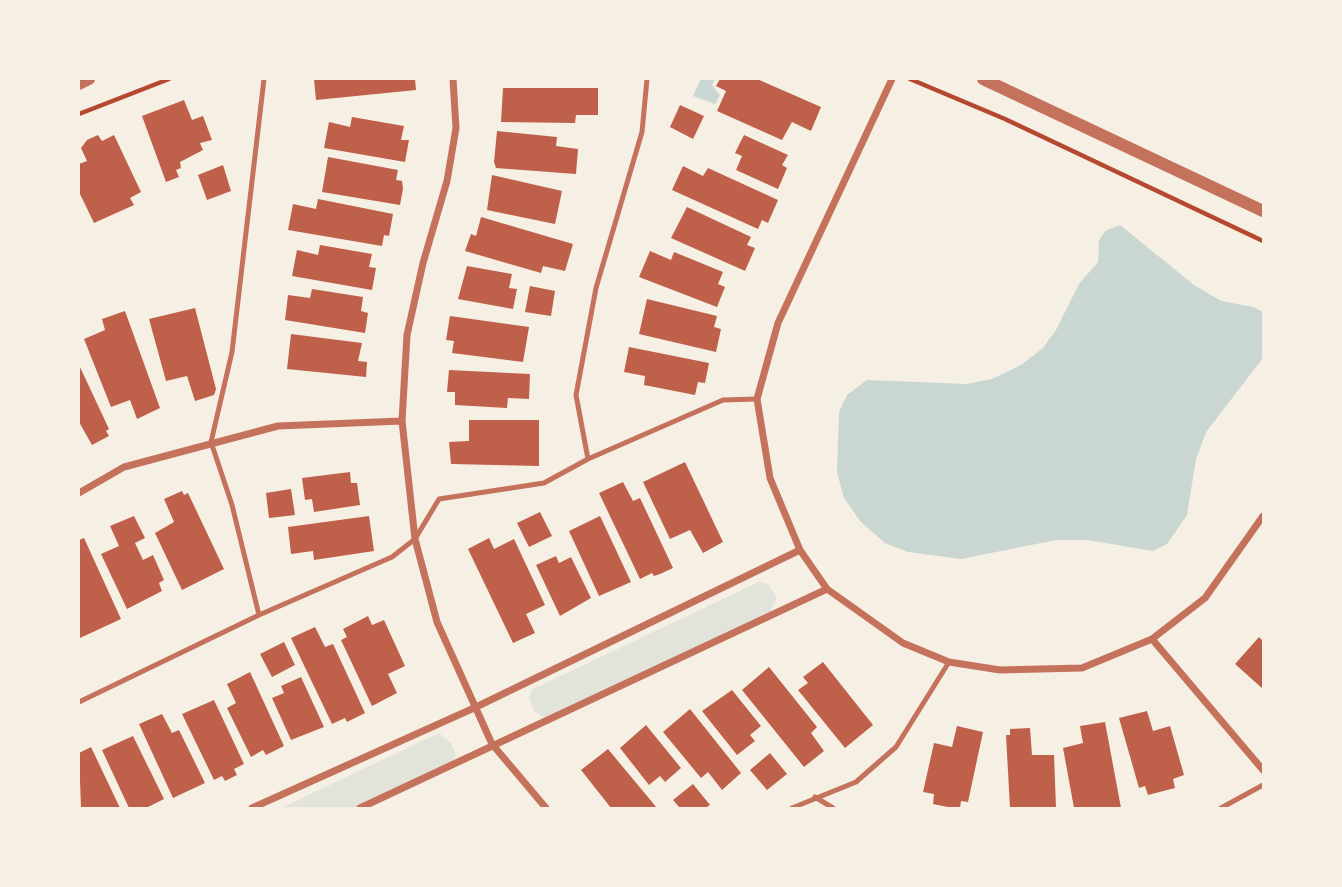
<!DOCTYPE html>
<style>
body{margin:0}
#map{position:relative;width:1342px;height:887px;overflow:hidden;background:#f6efe4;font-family:"Times New Roman",serif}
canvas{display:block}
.frame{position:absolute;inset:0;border:80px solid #f6efe4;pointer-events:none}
</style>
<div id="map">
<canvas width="1342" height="887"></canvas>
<div class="frame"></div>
</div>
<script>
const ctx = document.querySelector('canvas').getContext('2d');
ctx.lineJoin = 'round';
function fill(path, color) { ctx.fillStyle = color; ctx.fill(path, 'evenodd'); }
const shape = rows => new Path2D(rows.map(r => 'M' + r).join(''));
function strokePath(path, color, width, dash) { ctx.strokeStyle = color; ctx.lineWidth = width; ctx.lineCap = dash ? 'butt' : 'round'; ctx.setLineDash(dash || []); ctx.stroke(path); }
fill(shape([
 [759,582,768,584,777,598,770,612,544,718,534,711,529,697,533,689],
 [439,733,451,743,456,755,454,760,354,808,281,808]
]), '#e2e4dc');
fill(shape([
 [701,79,715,79,712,85,720,95,715,104,693,96],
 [1120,225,1194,285,1221,301,1253,307,1263,312,1263,358,1206,432,1196,459,1187,515,1167,544,1153,551,1088,540,1056,540,961,559,908,552,885,543,861,522,844,498,837,472,839,412,847,395,867,380,966,384,992,379,1021,365,1043,348,1056,330,1079,284,1098,262,1099,241,1105,231]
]), '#c9d6d2');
fill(shape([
 [314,79,415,79,416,90,316,100],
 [720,79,757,79,821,107,811,131,792,122,782,140,717,111,726,91,716,86],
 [503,88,598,88,598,115,576,115,575,123,501,122],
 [184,100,192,120,203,116,212,140,200,143,203,150,180,162,181,168,176,170,179,177,166,182,142,116],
 [680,105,704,116,693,139,670,127],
 [352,117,404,126,401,140,409,140,405,162,324,148,329,122,350,127],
 [497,131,557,137,556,146,578,149,576,174,496,168,494,162],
 [98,135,102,141,114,135,141,192,130,198,134,205,94,223,79,192,79,164,87,161,81,148,87,140],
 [744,135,788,155,782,165,787,168,778,189,736,170,742,156,735,153],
 [328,157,398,170,396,180,402,181,403,189,400,205,322,192],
 [223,165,231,191,207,200,198,175],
 [683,166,703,176,708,168,778,200,768,223,762,220,758,229,672,190],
 [492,175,562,191,555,224,487,210],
 [318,199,393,214,389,236,384,235,382,246,288,230,293,204,316,209],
 [687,207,751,237,747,245,755,248,745,271,671,238],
 [481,217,573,244,565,271,543,266,541,273,465,251,471,234,476,236],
 [320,245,372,254,369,267,376,268,372,290,292,276,297,250,318,255],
 [650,251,671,260,674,252,723,272,718,284,725,287,717,307,639,277],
 [467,266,512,274,509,288,517,289,513,309,458,299],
 [530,286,555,291,551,316,525,312],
 [312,289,363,297,361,311,368,313,365,333,285,320,288,295,310,298],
 [647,299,717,316,714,327,721,329,716,352,639,334],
 [195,308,216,389,214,395,195,401,187,376,166,381,149,319],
 [125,311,160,408,137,419,130,400,111,407,84,339,105,330,102,319],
 [450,316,529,327,523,362,452,353,454,341,446,340],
 [291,334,362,343,358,361,367,362,366,377,287,369],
 [629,347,709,363,705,383,698,382,695,395,644,385,645,376,624,372],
 [79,365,109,429,106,431,109,436,92,445,79,422],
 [449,370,530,374,529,399,508,398,507,408,455,405,455,392,447,392],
 [469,420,539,420,539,466,451,464,449,442,469,441],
 [685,462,723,542,703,553,690,530,670,539,643,482],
 [350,472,351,483,357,483,360,505,314,512,312,499,305,500,302,478],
 [623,482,633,501,640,498,673,568,660,574,654,576,652,573,640,579,599,493],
 [291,489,295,515,269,518,266,493],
 [182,491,184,495,188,493,224,569,182,590,155,533,174,522,164,499],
 [540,512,552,536,529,547,517,523],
 [134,516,145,538,135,543,143,560,153,555,164,580,159,583,162,591,127,609,101,554,119,546,110,526],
 [369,516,374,551,314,560,313,551,291,554,288,527],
 [600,516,631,582,599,596,569,531],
 [84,538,121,619,80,638,79,540],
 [489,538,494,549,514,539,545,605,526,614,535,633,513,643,468,549],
 [556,556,559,563,571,557,591,598,560,616,536,565],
 [368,616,372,625,384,620,405,666,388,674,397,693,372,706,341,640,347,637,343,629],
 [315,627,325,647,333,644,365,713,347,722,345,718,332,724,291,638],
 [1259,637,1263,641,1263,689,1235,664],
 [284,642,295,665,272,677,260,654],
 [823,662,873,725,845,748,798,690,808,683,803,677],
 [769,667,817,727,811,733,824,751,804,767,742,690],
 [250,672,284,746,266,755,263,750,251,757,227,708,236,703,227,684],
 [301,677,324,727,291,740,272,698,284,693,281,686],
 [732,690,761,726,750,735,755,741,737,755,702,711],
 [214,700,244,764,234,769,237,775,225,781,222,776,214,780,182,714],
 [690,709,741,773,722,790,708,772,701,778,663,732],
 [1147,711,1153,731,1170,726,1184,775,1173,779,1175,788,1148,795,1145,786,1139,788,1119,718],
 [162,714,172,733,179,730,205,783,173,798,139,724],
 [1105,722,1121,808,1074,808,1063,748,1083,743,1080,726],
 [646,725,681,768,665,782,660,776,649,785,620,748],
 [957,726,983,732,968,802,961,801,960,808,953,808,933,804,934,794,923,792,934,743,952,747],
 [1030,728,1032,755,1054,755,1056,808,1010,808,1006,735,1010,735,1010,729],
 [133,736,164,799,146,808,129,808,102,750],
 [91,747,120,808,81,808,79,753],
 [608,749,657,808,611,808,581,770],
 [770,753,787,774,767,790,750,770],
 [693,784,710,805,705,808,680,808,673,800]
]), '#bf614a');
strokePath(shape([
 [910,79,1005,119,1263,241],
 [79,114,169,79]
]), '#b5482f', 4.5);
strokePath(shape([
 [588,459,576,395,596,288,642,132,647,79],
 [259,615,232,505,211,442,232,352,264,79],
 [79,702,259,615,392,557,415,539,439,499,544,483,588,459,723,400,757,399],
 [815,797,833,808],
 [792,808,856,782,896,747,949,662],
 [1221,808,1263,785]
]), '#c5725c', 5);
strokePath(shape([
 [453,79,456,128,447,181,423,263,407,335,402,421,415,539,437,622,492,744,546,808],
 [892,79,778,323,757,399,770,478,800,550,827,589,903,643,949,662,1000,670,1082,668,1152,639,1205,598,1263,516],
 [79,493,124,467,278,426,402,421],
 [1152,639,1263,770],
 [252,808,474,708,800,550],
 [360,808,827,589]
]), '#c5725c', 7);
strokePath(shape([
 [983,79,1263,211],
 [79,84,89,79]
]), '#c5725c', 12);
</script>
